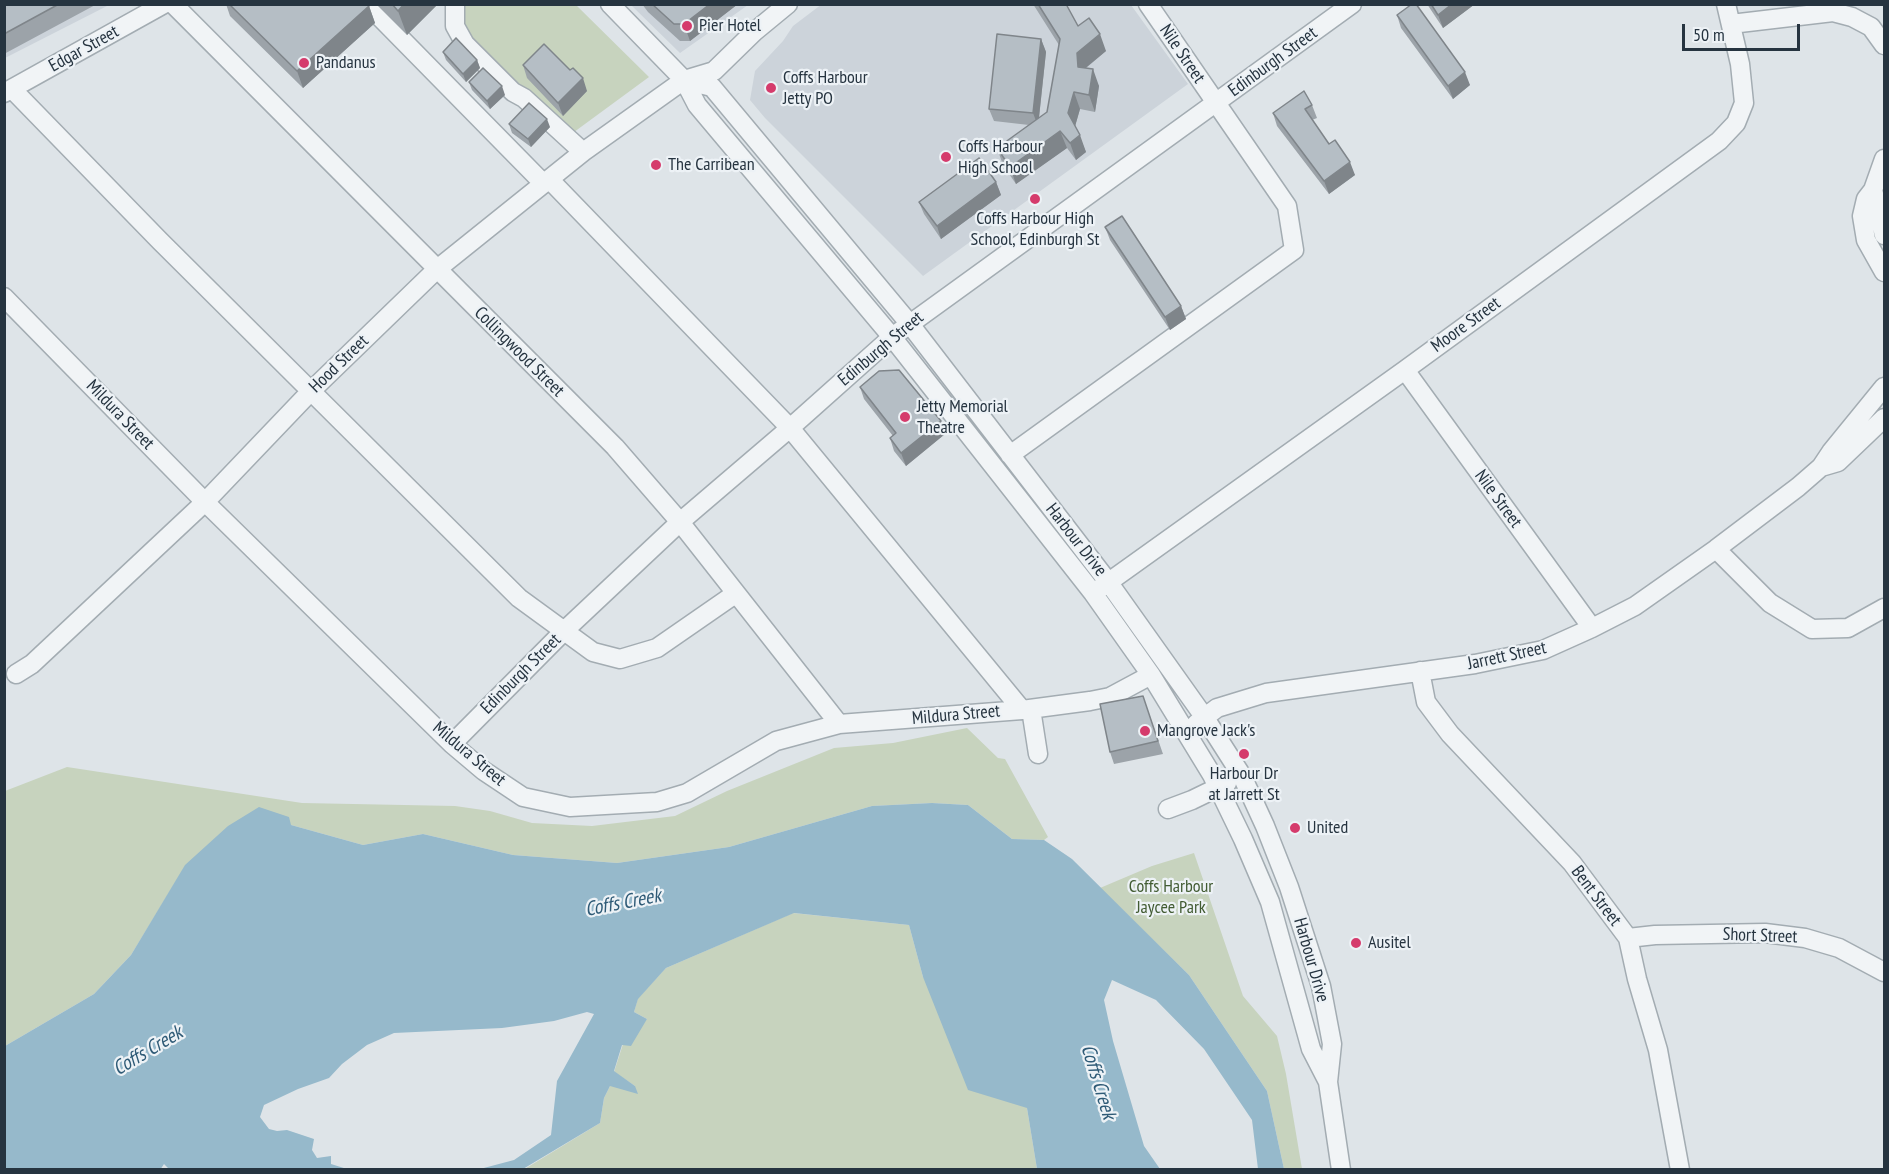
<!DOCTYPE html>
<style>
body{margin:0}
#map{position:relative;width:1889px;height:1174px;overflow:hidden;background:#dee4e8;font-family:"PT Sans Narrow",sans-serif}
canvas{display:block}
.frame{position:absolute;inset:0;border:6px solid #263440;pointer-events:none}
.scale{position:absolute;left:1682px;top:24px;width:118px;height:27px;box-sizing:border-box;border:3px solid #263440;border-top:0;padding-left:8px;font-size:18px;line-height:21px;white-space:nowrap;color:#263440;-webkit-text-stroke:4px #edf2f6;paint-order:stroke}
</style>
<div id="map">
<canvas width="1889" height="1174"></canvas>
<div class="frame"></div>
<div class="scale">50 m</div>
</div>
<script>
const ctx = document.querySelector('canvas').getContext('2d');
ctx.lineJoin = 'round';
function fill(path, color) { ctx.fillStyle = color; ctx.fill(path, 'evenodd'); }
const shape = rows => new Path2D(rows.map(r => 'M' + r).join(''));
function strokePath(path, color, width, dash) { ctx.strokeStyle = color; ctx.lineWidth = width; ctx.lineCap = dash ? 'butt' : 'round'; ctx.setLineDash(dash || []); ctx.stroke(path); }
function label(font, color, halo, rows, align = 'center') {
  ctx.font = font + ' "PT Sans Narrow",sans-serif'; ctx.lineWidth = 4.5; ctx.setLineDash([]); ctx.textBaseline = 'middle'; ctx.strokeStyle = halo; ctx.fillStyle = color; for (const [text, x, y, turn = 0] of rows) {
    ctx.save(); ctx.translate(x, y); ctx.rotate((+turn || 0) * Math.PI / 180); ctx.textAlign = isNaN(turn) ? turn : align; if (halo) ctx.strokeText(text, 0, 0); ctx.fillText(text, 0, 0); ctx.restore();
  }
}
fill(shape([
 [822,4,1131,5,1188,84,923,276,765,118,750,100,755,71,783,41,793,26],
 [5,5,109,5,5,58],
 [631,5,748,5,680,53]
]), '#ccd3da');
fill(shape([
 [460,5,576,5,649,77,570,135,464,34],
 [967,728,998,758,1005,759,1048,837,1044,840,1012,839,968,805,932,803,872,806,729,847,617,863,513,855,423,834,363,845,291,825,186,865,131,955,94,994,5,1046,5,791,67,767,302,803,455,806,490,811,532,823,592,826,675,816,727,791,834,748,893,743],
 [1194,853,1243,996,1277,1036,1286,1074,1302,1169,1284,1169,1267,1091,1189,975,1100,888,1152,866],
 [793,913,909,925,923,977,1027,1108,1037,1169,523,1170,600,1123,604,1098,610,1086,635,1086,614,1072,623,1044,647,1019,634,1012,638,998,666,968]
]), '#c7d3be');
fill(shape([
 [932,803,968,805,1012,839,1044,840,1072,859,1189,975,1267,1091,1284,1169,1258,1169,1252,1120,1204,1049,1156,1000,1112,980,1104,1000,1113,1041,1144,1146,1160,1169,1037,1169,1027,1108,968,1090,923,977,909,925,794,913,666,968,638,999,634,1012,647,1019,631,1046,622,1045,614,1071,635,1086,638,1094,610,1086,604,1098,600,1123,523,1169,480,1169,514,1160,551,1135,557,1081,594,1014,587,1012,554,1021,502,1028,394,1033,367,1045,342,1064,329,1078,298,1089,264,1105,260,1117,269,1129,277,1131,287,1130,314,1139,312,1150,317,1158,331,1156,331,1164,347,1169,170,1170,164,1164,160,1170,5,1169,5,1046,94,994,131,955,185,865,228,826,259,807,289,817,291,825,363,845,423,834,513,855,617,863,729,847,872,806]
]), '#96b9cb');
const minor = shape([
 [173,4,615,447,680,522,839,724],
 [367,4,543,183],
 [455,4,455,26,465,44,513,92,524,98,583,152],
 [610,4,684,80,697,105,892,337,1093,593,1151,675,1212,775,1243,839,1270,902,1311,1049,1328,1082],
 [1731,24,1833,12,1852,17,1871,27,1884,45],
 [684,80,712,87,909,323,1109,583,1205,718,1242,776,1265,826,1289,887,1321,986,1332,1044,1328,1082,1341,1170],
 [12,89,160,241,519,598,593,652,620,659,657,648,735,594],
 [4,93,164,4],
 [1884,159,1873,190,1866,199,1862,216,1866,240,1884,272],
 [549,179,790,428,1022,710],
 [1873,190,1884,235],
 [4,297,205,502,452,744,484,771,523,797,570,807,657,802,687,793,776,741,839,724,1022,710,1090,701,1110,697,1151,675],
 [1405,370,1592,628],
 [1010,455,1294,250,1287,206,1148,4],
 [1821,467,1838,462,1884,418],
 [1716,549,1770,603,1812,629,1848,628,1884,608],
 [1099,589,1405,370,1719,141,1736,123,1744,103,1740,64,1726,4],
 [1420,671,1426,702,1450,734,1572,863,1628,938,1637,979,1658,1050,1680,1170],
 [16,674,32,664,205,502,312,390,436,270,583,152,684,80,714,71,754,32,788,4],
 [1031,709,1038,754],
 [1196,724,1217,708,1266,693,1475,664,1543,650,1592,628,1635,606,1716,549,1798,487,1821,467,1831,452,1884,387],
 [452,744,564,631,680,522,790,428,892,337,1352,4],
 [1168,809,1192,800,1227,783],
 [1628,938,1655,935,1765,933,1805,938,1839,948,1884,972]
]);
strokePath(minor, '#a3acb2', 21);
strokePath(minor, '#f1f4f6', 18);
fill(shape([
 [4,4,97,4,4,54],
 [226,4,367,4,369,6,375,23,303,88,230,16],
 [376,4,438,4,407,35],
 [642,4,738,4,690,41,680,41,648,12],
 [1033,4,1066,4,1078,26,1106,51,1086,68,1099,86,1095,112,1080,109,1075,126,1086,152,1076,160,1067,148,1016,184,1003,165,997,148,1029,125,994,121,989,109,1041,39,1046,52,1039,118,1047,112,1059,45],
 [1427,4,1475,4,1443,28],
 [1397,15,1470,85,1453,99,1401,28],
 [443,52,477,60,480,68,466,82,446,60],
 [523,65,587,91,563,116,527,78],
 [469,82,505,95,490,109,472,90],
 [1312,105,1317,118,1312,120,1329,144,1355,175,1329,194,1277,126,1273,113],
 [509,124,550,127,531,147,512,133],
 [996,182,1001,195,941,239,924,214,919,202],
 [1105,227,1181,306,1186,319,1170,330,1110,240],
 [860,387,941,421,945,434,906,466,894,451,890,438,893,436,864,399],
 [1143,696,1163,754,1114,764,1110,752]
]), '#9ca3a9');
fill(shape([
 [404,4,438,4,407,35,398,11],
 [710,4,738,4,690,41,684,24],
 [1452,4,1475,4,1443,28,1438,15],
 [369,6,375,23,303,88,297,71],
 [1100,34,1106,51,1083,70,1078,67,1077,53],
 [1041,39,1046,52,1038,126,1033,113],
 [477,60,480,68,466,82,463,74],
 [1093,69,1099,86,1095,112,1089,95],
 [1465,72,1470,85,1453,99,1448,86],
 [583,78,587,91,563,116,558,103],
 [502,86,505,95,490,109,487,101],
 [1074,92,1080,109,1074,130,1068,113],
 [547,119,550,127,531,147,528,139],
 [1060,131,1067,148,1016,184,1010,167],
 [1080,135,1086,152,1076,160,1070,143],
 [1350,162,1355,175,1329,194,1324,181],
 [996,182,1001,195,941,239,937,226],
 [1181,306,1186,319,1170,330,1165,317],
 [941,421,945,434,906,466,901,453]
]), '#7f858a');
const building = shape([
 [4,4,59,4,4,34,4,4],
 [229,4,367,4,369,6,297,71,229,4],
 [392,4,404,4,398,11,392,4],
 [652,4,710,4,684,24,674,24,652,4],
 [1038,4,1066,4,1078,26,1089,18,1100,34,1077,53,1078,67,1093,69,1089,95,1074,92,1068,113,1080,135,1070,143,1060,131,1010,167,997,148,1047,112,1060,39,1038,4],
 [1412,4,1416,4,1465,72,1448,86,1397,15,1412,4],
 [1431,4,1452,4,1438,15,1431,4],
 [997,34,1041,39,1033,113,989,109,997,34],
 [456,38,477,60,463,74,443,52,456,38],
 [544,44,570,70,573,68,583,78,558,103,523,65,544,44],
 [483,68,502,86,487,101,469,82,483,68],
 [1304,91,1312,105,1305,109,1329,144,1335,140,1350,162,1324,181,1273,113,1304,91],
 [529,103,547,119,528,139,509,124,529,103],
 [979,158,996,182,937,226,919,202,979,158],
 [1122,216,1181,306,1165,317,1105,227,1122,216],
 [899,370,941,421,901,453,890,438,896,433,860,387,879,371,899,370],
 [1143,696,1158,741,1110,752,1100,704,1143,696]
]);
fill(building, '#b5bec5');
strokePath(building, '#7f858a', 1.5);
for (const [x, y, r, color] of [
 [687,26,6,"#d53b6c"],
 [304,63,6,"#d53b6c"],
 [771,88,6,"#d53b6c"],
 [946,157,6,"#d53b6c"],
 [656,165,6,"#d53b6c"],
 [1035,199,6,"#d53b6c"],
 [905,417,6,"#d53b6c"],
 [1145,731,6,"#d53b6c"],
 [1244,754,6,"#d53b6c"],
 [1295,828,6,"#d53b6c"],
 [1356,943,6,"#d53b6c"]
]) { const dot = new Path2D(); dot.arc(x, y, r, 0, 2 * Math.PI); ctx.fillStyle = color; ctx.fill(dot); strokePath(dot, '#edf2f6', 2); }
label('18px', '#263440', '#edf2f6', [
 ["Pier Hotel",699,26],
 ["Pandanus",316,63],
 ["Coffs Harbour",783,78],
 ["Jetty PO",783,99],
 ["Coffs Harbour",958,147],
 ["High School",958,168],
 ["The Carribean",668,165],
 ["Coffs Harbour High",1035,219,"center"],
 ["School, Edinburgh St",1035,240,"center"],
 ["Jetty Memorial",917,407],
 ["Theatre",917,428],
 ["Mangrove Jack's",1157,731],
 ["Harbour Dr",1244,774,"center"],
 ["at Jarrett St",1244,795,"center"],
 ["United",1307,828],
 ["Ausitel",1368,943]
], 'left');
label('18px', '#263440', '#edf2f6', [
 ["Edgar Street",84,49,-29],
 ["Nile Street",1182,54,56],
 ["Edinburgh Street",1273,62,-36],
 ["Moore Street",1466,325,-36],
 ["Edinburgh Street",881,349,-40],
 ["Collingwood Street",519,352,45],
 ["Hood Street",339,364,-44],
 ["Mildura Street",120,415,46],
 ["Nile Street",1498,499,54],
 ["Harbour Drive",1076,540,52],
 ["Jarrett Street",1507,656,-12],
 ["Edinburgh Street",521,674,-45],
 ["Mildura Street",956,715,-5],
 ["Mildura Street",469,754,40],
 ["Bent Street",1596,896,53],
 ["Short Street",1760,936,2],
 ["Harbour Drive",1311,960,74]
]);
label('18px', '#425c33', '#edf2f6', [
 ["Coffs Harbour",1171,887],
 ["Jaycee Park",1171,908]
]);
label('italic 20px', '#2e5a76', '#edf2f6', [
 ["Coffs Creek",623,903,-11],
 ["Coffs Creek",148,1051,-31],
 ["Coffs Creek",1098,1082,73]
]);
</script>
